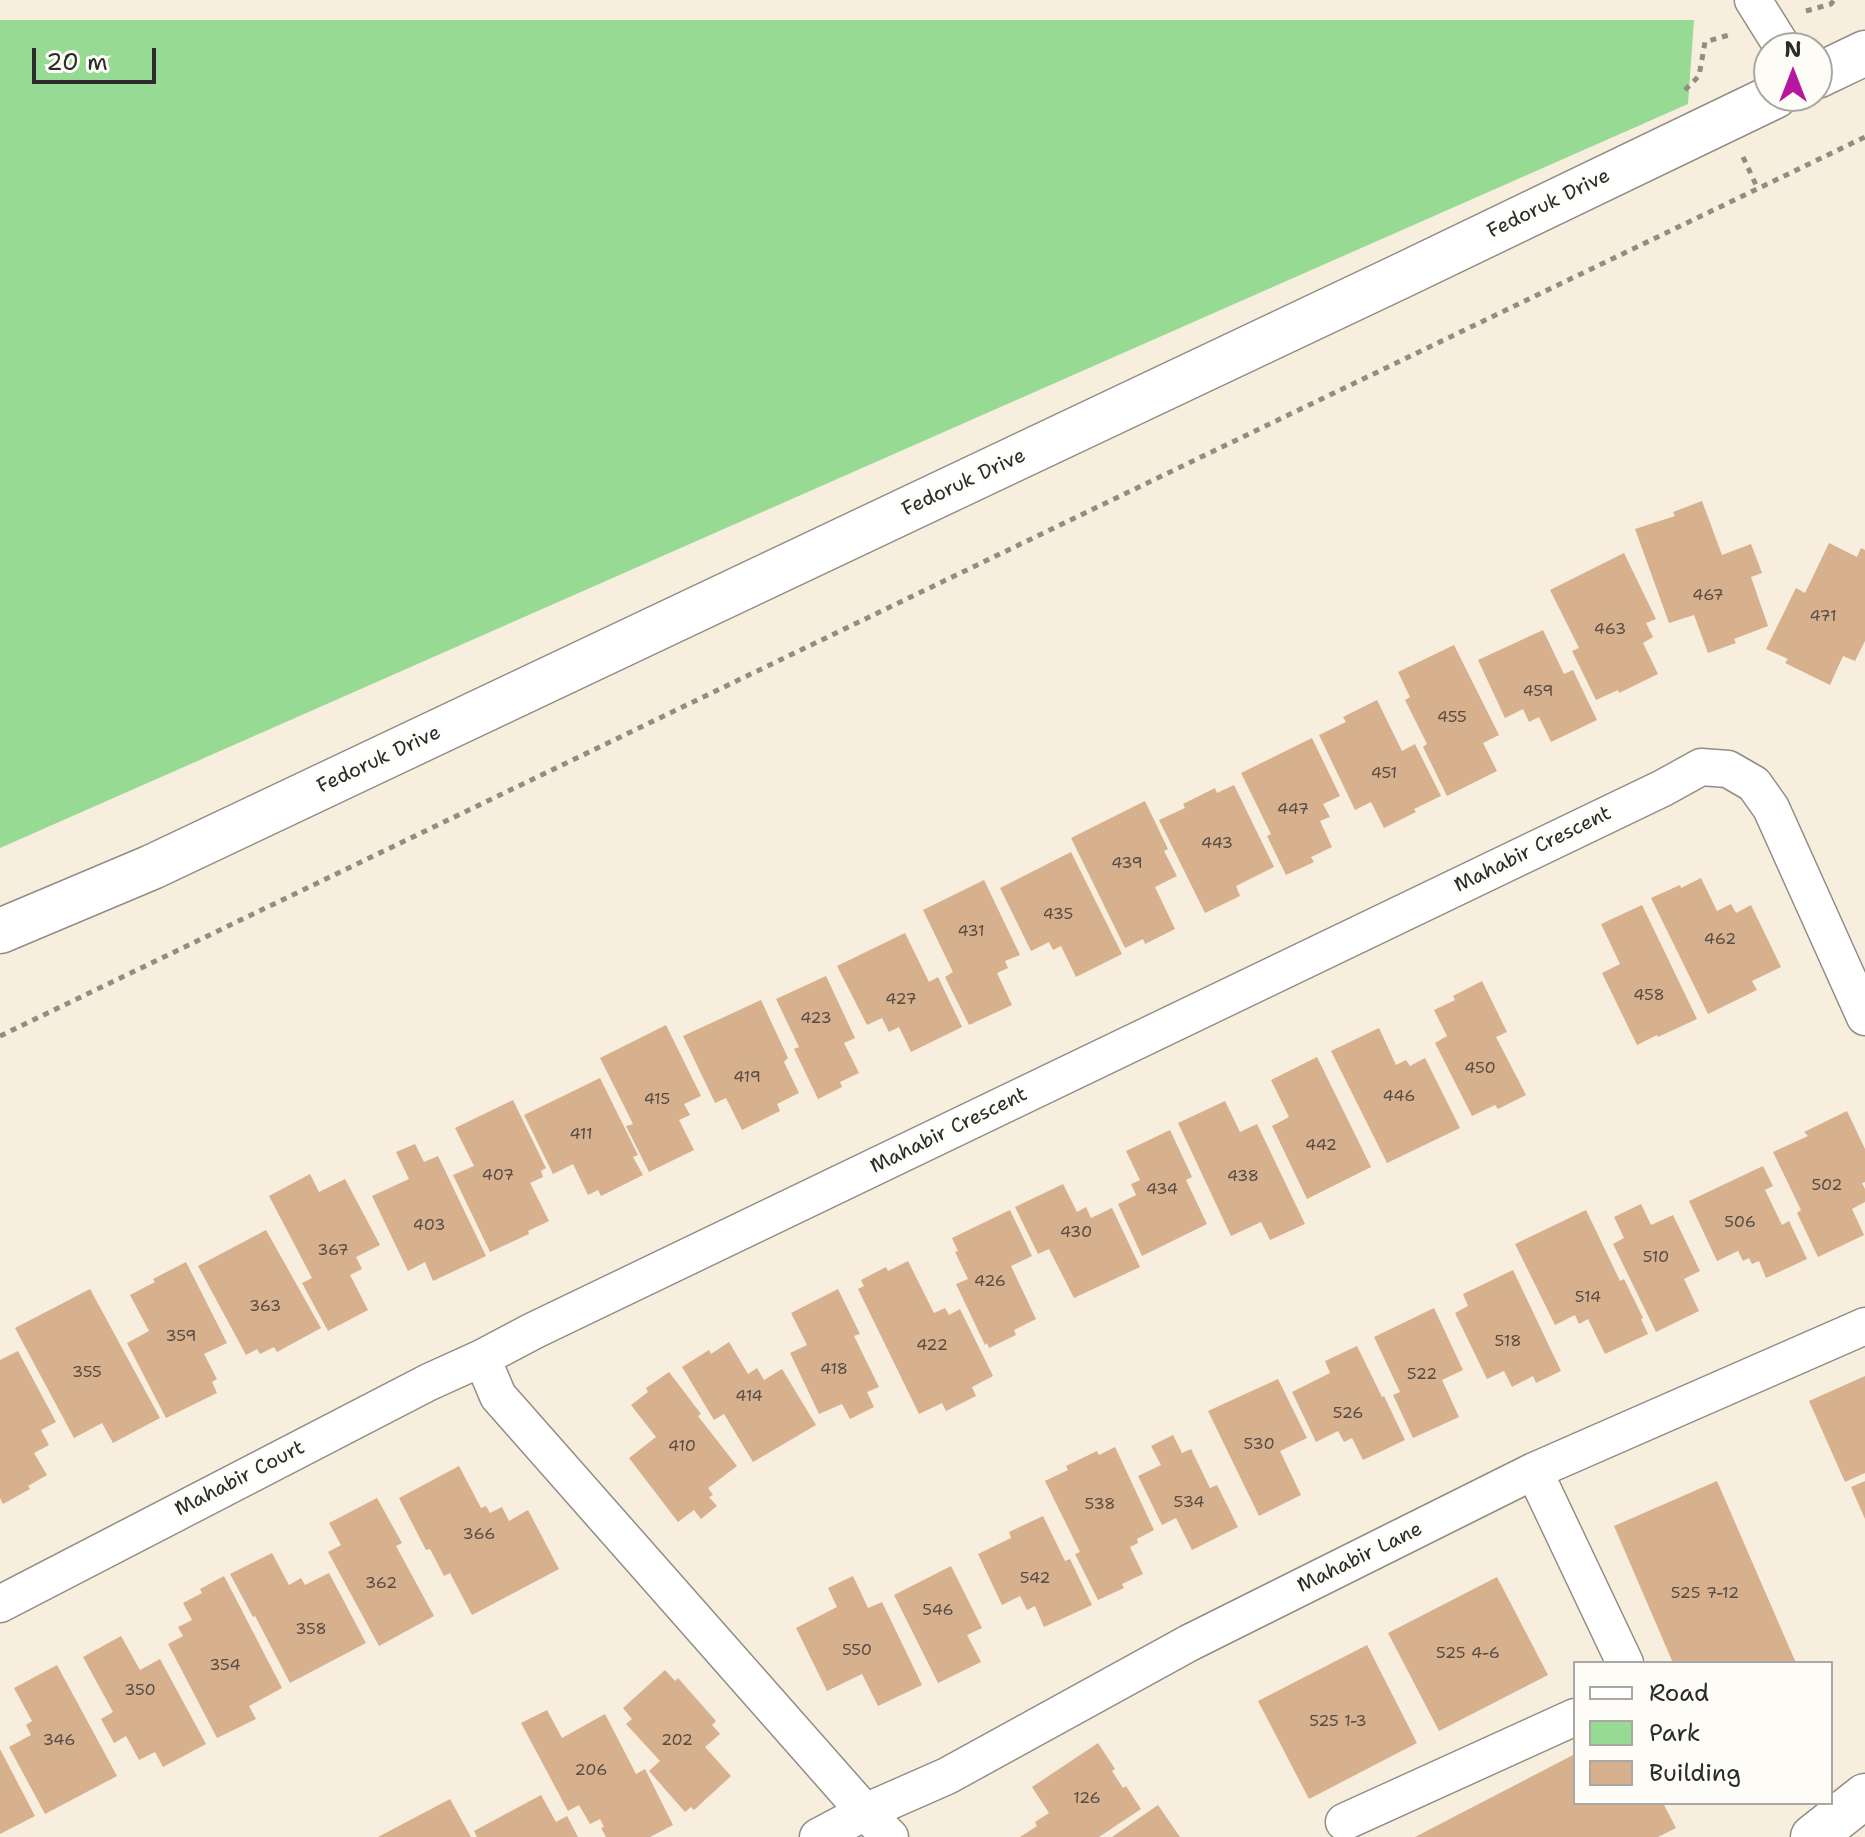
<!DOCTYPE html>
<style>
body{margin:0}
#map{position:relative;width:1865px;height:1837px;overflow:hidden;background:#f8eede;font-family:"Shantell Sans",sans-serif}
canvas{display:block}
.legend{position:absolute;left:1573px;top:1661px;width:260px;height:144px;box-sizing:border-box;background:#fdfcf7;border:2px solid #a9a8a5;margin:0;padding:10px 14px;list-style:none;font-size:24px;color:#2b2b2b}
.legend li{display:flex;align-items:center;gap:16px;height:40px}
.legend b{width:40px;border:2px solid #a9a8a5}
.north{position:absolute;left:1753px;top:32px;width:80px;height:80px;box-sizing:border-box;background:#fdfcf7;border:2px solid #a9a8a5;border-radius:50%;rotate:0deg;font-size:22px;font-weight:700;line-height:32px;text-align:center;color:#2b2b2b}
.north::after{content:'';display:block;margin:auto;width:28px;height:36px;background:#b5179e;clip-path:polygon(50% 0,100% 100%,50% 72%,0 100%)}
.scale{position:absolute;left:32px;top:48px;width:124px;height:36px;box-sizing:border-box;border:4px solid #2b2b2b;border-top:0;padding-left:10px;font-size:24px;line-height:28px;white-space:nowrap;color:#2b2b2b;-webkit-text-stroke:6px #fdfcf7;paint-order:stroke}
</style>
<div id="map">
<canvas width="1865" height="1837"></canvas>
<ul class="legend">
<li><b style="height:10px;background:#fff"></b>Road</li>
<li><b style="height:22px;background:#96da93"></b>Park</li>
<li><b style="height:22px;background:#d7b08e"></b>Building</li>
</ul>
<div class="north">N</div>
<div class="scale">20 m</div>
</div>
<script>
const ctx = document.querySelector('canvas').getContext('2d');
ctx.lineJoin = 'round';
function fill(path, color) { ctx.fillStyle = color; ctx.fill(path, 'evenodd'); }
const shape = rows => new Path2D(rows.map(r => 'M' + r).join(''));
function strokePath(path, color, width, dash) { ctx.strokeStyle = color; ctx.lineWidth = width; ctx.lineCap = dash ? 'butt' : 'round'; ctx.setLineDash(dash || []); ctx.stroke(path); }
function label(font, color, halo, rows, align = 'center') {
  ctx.font = font + ' "Shantell Sans",sans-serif'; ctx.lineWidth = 6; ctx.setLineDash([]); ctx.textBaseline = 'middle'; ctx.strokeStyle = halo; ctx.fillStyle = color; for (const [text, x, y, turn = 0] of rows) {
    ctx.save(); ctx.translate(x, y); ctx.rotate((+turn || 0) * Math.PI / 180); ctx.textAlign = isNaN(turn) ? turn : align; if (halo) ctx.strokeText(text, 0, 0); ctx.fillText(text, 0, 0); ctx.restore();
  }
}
fill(shape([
 [0,20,1694,20,1688,104,0,848]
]), '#96da93');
fill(shape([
 [1702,501,1722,555,1751,544,1762,573,1751,577,1768,626,1734,639,1736,643,1708,653,1694,615,1669,623,1635,529,1675,516,1673,512],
 [1829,543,1857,557,1861,548,1865,550,1865,641,1855,661,1843,656,1830,685,1785,663,1788,659,1766,649,1796,588,1805,593],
 [1624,553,1656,619,1646,623,1653,637,1643,643,1658,674,1619,693,1618,690,1596,700,1572,651,1579,648,1550,590],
 [1543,630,1564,674,1573,670,1597,720,1551,742,1539,717,1529,722,1523,709,1505,718,1478,660],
 [1454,645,1499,735,1483,743,1497,771,1447,796,1423,747,1427,744,1405,700,1410,697,1398,672],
 [1377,700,1402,751,1415,744,1441,796,1414,809,1416,812,1384,828,1371,802,1355,810,1319,735,1346,722,1343,717],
 [1312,738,1340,796,1323,804,1330,817,1320,821,1332,847,1311,857,1314,862,1286,875,1267,836,1271,834,1241,773],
 [1234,785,1274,867,1236,886,1240,896,1205,913,1159,820,1185,808,1183,804,1215,788,1217,793],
 [1145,801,1168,849,1164,851,1177,876,1155,887,1175,929,1145,944,1143,939,1125,948,1071,838],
 [1071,852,1122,954,1076,977,1061,946,1053,950,1049,942,1031,951,1000,888],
 [1701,878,1717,911,1731,904,1736,913,1751,905,1781,967,1752,981,1757,990,1708,1014,1651,898,1680,885,1681,888],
 [984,880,1020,955,1005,961,1008,968,997,973,1012,1005,969,1025,945,977,953,972,923,910],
 [1642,905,1697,1019,1658,1037,1657,1035,1637,1045,1602,973,1620,964,1601,924],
 [905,933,929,982,938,977,962,1027,911,1052,899,1027,889,1032,882,1018,867,1025,837,966],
 [826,976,855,1038,844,1043,859,1073,840,1082,842,1087,818,1099,794,1049,799,1047,776,999],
 [1482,981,1507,1032,1496,1037,1526,1095,1498,1109,1495,1105,1472,1116,1435,1043,1447,1036,1434,1010,1455,1000,1453,996],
 [761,1000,788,1058,784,1062,799,1093,777,1104,780,1111,742,1130,726,1098,715,1103,683,1036],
 [666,1025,701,1096,684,1104,690,1115,679,1120,694,1150,649,1172,626,1126,633,1124,600,1058],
 [1379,1028,1396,1065,1406,1060,1410,1066,1425,1058,1460,1128,1387,1163,1331,1051],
 [1317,1057,1371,1167,1307,1199,1272,1126,1289,1117,1271,1080],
 [600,1078,638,1155,633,1157,643,1175,601,1196,598,1190,588,1195,573,1164,553,1174,524,1115],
 [513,1100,546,1168,541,1171,543,1177,530,1183,549,1221,528,1231,529,1234,490,1252,453,1175,474,1166,455,1128],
 [1225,1101,1240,1132,1257,1124,1305,1224,1270,1240,1261,1222,1231,1236,1178,1123],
 [1847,1111,1865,1149,1865,1182,1862,1183,1865,1189,1865,1202,1852,1209,1864,1235,1818,1257,1797,1213,1801,1210,1773,1152,1808,1136,1804,1132],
 [1170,1130,1192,1177,1186,1180,1207,1224,1142,1256,1118,1204,1136,1195,1131,1184,1140,1180,1126,1151],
 [415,1144,424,1162,438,1156,486,1256,433,1281,425,1262,408,1271,372,1196,409,1179,396,1152],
 [1763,1166,1773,1186,1765,1190,1782,1225,1789,1221,1807,1259,1766,1278,1759,1261,1752,1264,1749,1258,1743,1261,1738,1251,1717,1261,1689,1201],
 [310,1174,319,1192,345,1179,380,1245,356,1257,362,1269,350,1275,368,1310,328,1331,302,1283,312,1278,269,1196],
 [1063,1184,1077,1212,1086,1207,1091,1218,1112,1208,1140,1267,1074,1298,1049,1249,1038,1254,1015,1207],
 [1641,1204,1651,1225,1673,1215,1700,1271,1684,1279,1699,1311,1656,1332,1613,1244,1624,1238,1614,1217],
 [1010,1210,1032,1256,1011,1266,1036,1319,1014,1330,1016,1335,989,1348,987,1343,985,1345,956,1284,968,1279,955,1252,958,1251,952,1238],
 [1586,1210,1620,1281,1624,1279,1643,1318,1641,1319,1648,1334,1605,1354,1588,1319,1579,1324,1575,1315,1555,1325,1515,1244],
 [266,1230,321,1328,277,1352,274,1347,260,1354,257,1349,246,1355,198,1266],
 [908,1261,934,1313,945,1308,949,1315,960,1309,993,1376,972,1387,976,1396,946,1411,942,1403,919,1414,858,1289,864,1286,861,1280,886,1267,888,1271],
 [186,1262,227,1343,204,1354,217,1379,212,1382,217,1393,166,1418,127,1343,149,1331,130,1295,155,1282,153,1279],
 [1513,1270,1561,1371,1536,1383,1533,1376,1512,1387,1504,1371,1487,1379,1455,1313,1468,1306,1463,1294],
 [90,1289,160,1418,113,1443,102,1423,74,1438,15,1328],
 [838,1289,860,1334,854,1336,879,1387,867,1392,874,1407,850,1419,842,1404,819,1414,790,1353,807,1345,791,1313],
 [1434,1308,1463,1370,1442,1380,1459,1417,1413,1438,1393,1395,1400,1392,1374,1337],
 [729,1342,748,1374,757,1368,764,1380,782,1369,816,1425,753,1462,724,1414,714,1420,682,1367,709,1350,711,1354],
 [1357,1346,1382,1397,1384,1396,1405,1440,1363,1460,1352,1438,1344,1442,1338,1431,1316,1442,1292,1392,1330,1373,1325,1361],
 [18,1351,56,1422,41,1430,49,1445,34,1453,47,1475,28,1486,30,1489,3,1504,0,1498,0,1360],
 [669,1372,701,1414,698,1416,737,1466,708,1488,713,1495,709,1497,717,1506,701,1519,694,1510,678,1522,629,1458,656,1437,631,1405,648,1392,646,1388],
 [1865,1376,1865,1473,1845,1482,1809,1401],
 [1278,1379,1307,1438,1280,1451,1301,1495,1259,1516,1208,1411],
 [1173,1435,1182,1453,1191,1449,1210,1488,1217,1485,1238,1527,1192,1550,1176,1518,1162,1525,1138,1476,1161,1465,1151,1446],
 [1115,1447,1154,1530,1137,1539,1138,1543,1130,1547,1143,1574,1122,1584,1124,1588,1098,1600,1075,1554,1080,1552,1045,1481,1068,1470,1066,1466,1097,1451,1099,1455],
 [459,1466,481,1508,486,1506,490,1513,502,1507,509,1521,528,1510,559,1569,472,1615,450,1573,444,1576,430,1549,426,1550,399,1498],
 [1717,1481,1796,1663,1673,1663,1614,1526],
 [1865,1481,1865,1519,1851,1487],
 [377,1498,402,1543,396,1546,434,1616,379,1646,328,1552,341,1545,329,1523],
 [1043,1516,1065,1561,1070,1559,1092,1605,1044,1627,1035,1606,1027,1610,1020,1596,1002,1605,978,1554,1011,1538,1009,1532],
 [272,1553,289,1585,301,1578,305,1585,329,1573,366,1643,290,1683,255,1616,253,1617,230,1574],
 [951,1566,982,1628,967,1635,981,1662,938,1683,894,1595],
 [224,1576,282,1688,249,1706,256,1719,217,1738,168,1644,183,1636,178,1627,192,1620,183,1603,202,1593,200,1589],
 [853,1576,868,1608,882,1602,922,1685,878,1706,862,1674,827,1691,796,1628,837,1607,828,1588],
 [1497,1577,1548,1675,1439,1731,1388,1633],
 [121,1636,140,1670,160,1659,206,1744,163,1767,155,1752,139,1760,126,1736,114,1743,101,1719,113,1712,83,1657],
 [1367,1645,1417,1743,1309,1799,1258,1701],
 [57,1665,117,1776,45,1814,9,1747,31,1735,26,1725,32,1721,14,1688],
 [665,1670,675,1681,678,1678,716,1721,712,1725,720,1734,705,1747,731,1776,694,1810,691,1807,685,1812,649,1771,660,1761,626,1724,632,1719,623,1708],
 [547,1710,562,1738,605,1714,636,1774,645,1769,673,1825,650,1837,606,1837,601,1828,604,1827,600,1819,590,1824,579,1805,568,1811,521,1723],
 [1098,1743,1115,1769,1112,1771,1123,1788,1126,1786,1141,1809,1099,1837,1020,1837,1037,1826,1035,1822,1049,1813,1032,1787],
 [0,1749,35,1816,0,1834],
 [1575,1754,1575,1803,1663,1803,1676,1828,1658,1837,1415,1837],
 [541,1795,556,1822,567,1816,578,1837,477,1837,474,1831],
 [450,1799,471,1837,378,1837],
 [1158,1805,1180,1837,1112,1837]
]), '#d7b08e');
const street = shape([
 [1753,0,1783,48],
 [1534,1471,1625,1663],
 [0,1604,429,1382,482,1358],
 [1344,1822,1575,1717],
 [818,1837,865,1812,947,1776,1189,1643,1534,1471,1865,1326],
 [890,1837,865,1812,498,1396,482,1358,533,1331,1663,788,1701,767,1728,769,1754,784,1771,808,1865,1017]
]);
const secondary = shape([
 [1817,76,1865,53],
 [0,931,152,867,1401,276,1775,96],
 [1813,1837,1865,1796]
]);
strokePath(street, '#928c84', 39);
strokePath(secondary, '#928c84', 47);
strokePath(shape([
 [1806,11,1831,4,1834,0],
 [1685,90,1699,76,1705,42,1732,34],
 [1743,157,1757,187],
 [0,1036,1865,137]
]), '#928c84', 5, [6, 6]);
strokePath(street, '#fff', 36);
strokePath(secondary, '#fff', 44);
label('16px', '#564c44', null, [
 ["467",1708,596],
 ["471",1823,617],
 ["463",1610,630],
 ["459",1538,692],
 ["455",1452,718],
 ["451",1384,774],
 ["447",1293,810],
 ["443",1217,844],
 ["439",1127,864],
 ["435",1058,915],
 ["431",971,932],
 ["462",1720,940],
 ["458",1649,996],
 ["427",901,1000],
 ["423",816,1019],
 ["450",1480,1069],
 ["419",747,1078],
 ["446",1399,1097],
 ["415",657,1100],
 ["411",581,1135],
 ["442",1321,1146],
 ["407",498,1176],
 ["438",1243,1177],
 ["502",1827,1186],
 ["434",1162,1190],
 ["506",1740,1223],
 ["403",429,1226],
 ["430",1076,1233],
 ["367",333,1251],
 ["510",1656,1258],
 ["426",990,1282],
 ["514",1588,1298],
 ["363",265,1307],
 ["359",181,1337],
 ["518",1508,1342],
 ["422",932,1346],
 ["418",834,1370],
 ["355",87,1373],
 ["522",1422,1375],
 ["414",749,1397],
 ["526",1348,1414],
 ["530",1259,1445],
 ["410",682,1447],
 ["534",1189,1503],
 ["538",1100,1505],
 ["366",479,1535],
 ["542",1035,1579],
 ["362",381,1584],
 ["525 7-12",1705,1594],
 ["546",938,1611],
 ["358",311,1630],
 ["550",857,1651],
 ["525 4-6",1468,1654],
 ["354",225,1666],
 ["350",140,1691],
 ["525 1-3",1338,1722],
 ["346",59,1741],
 ["202",677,1741],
 ["206",591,1771],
 ["126",1087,1799]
]);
label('20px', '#2b2b2b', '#fdfcf7', [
 ["Fedoruk Drive",1549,204,-26],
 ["Fedoruk Drive",964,483,-25],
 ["Fedoruk Drive",379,760,-25],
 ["Mahabir Crescent",1533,850,-26],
 ["Mahabir Crescent",949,1131,-26],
 ["Mahabir Court",240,1479,-27],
 ["Mahabir Lane",1360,1558,-26]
]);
</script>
